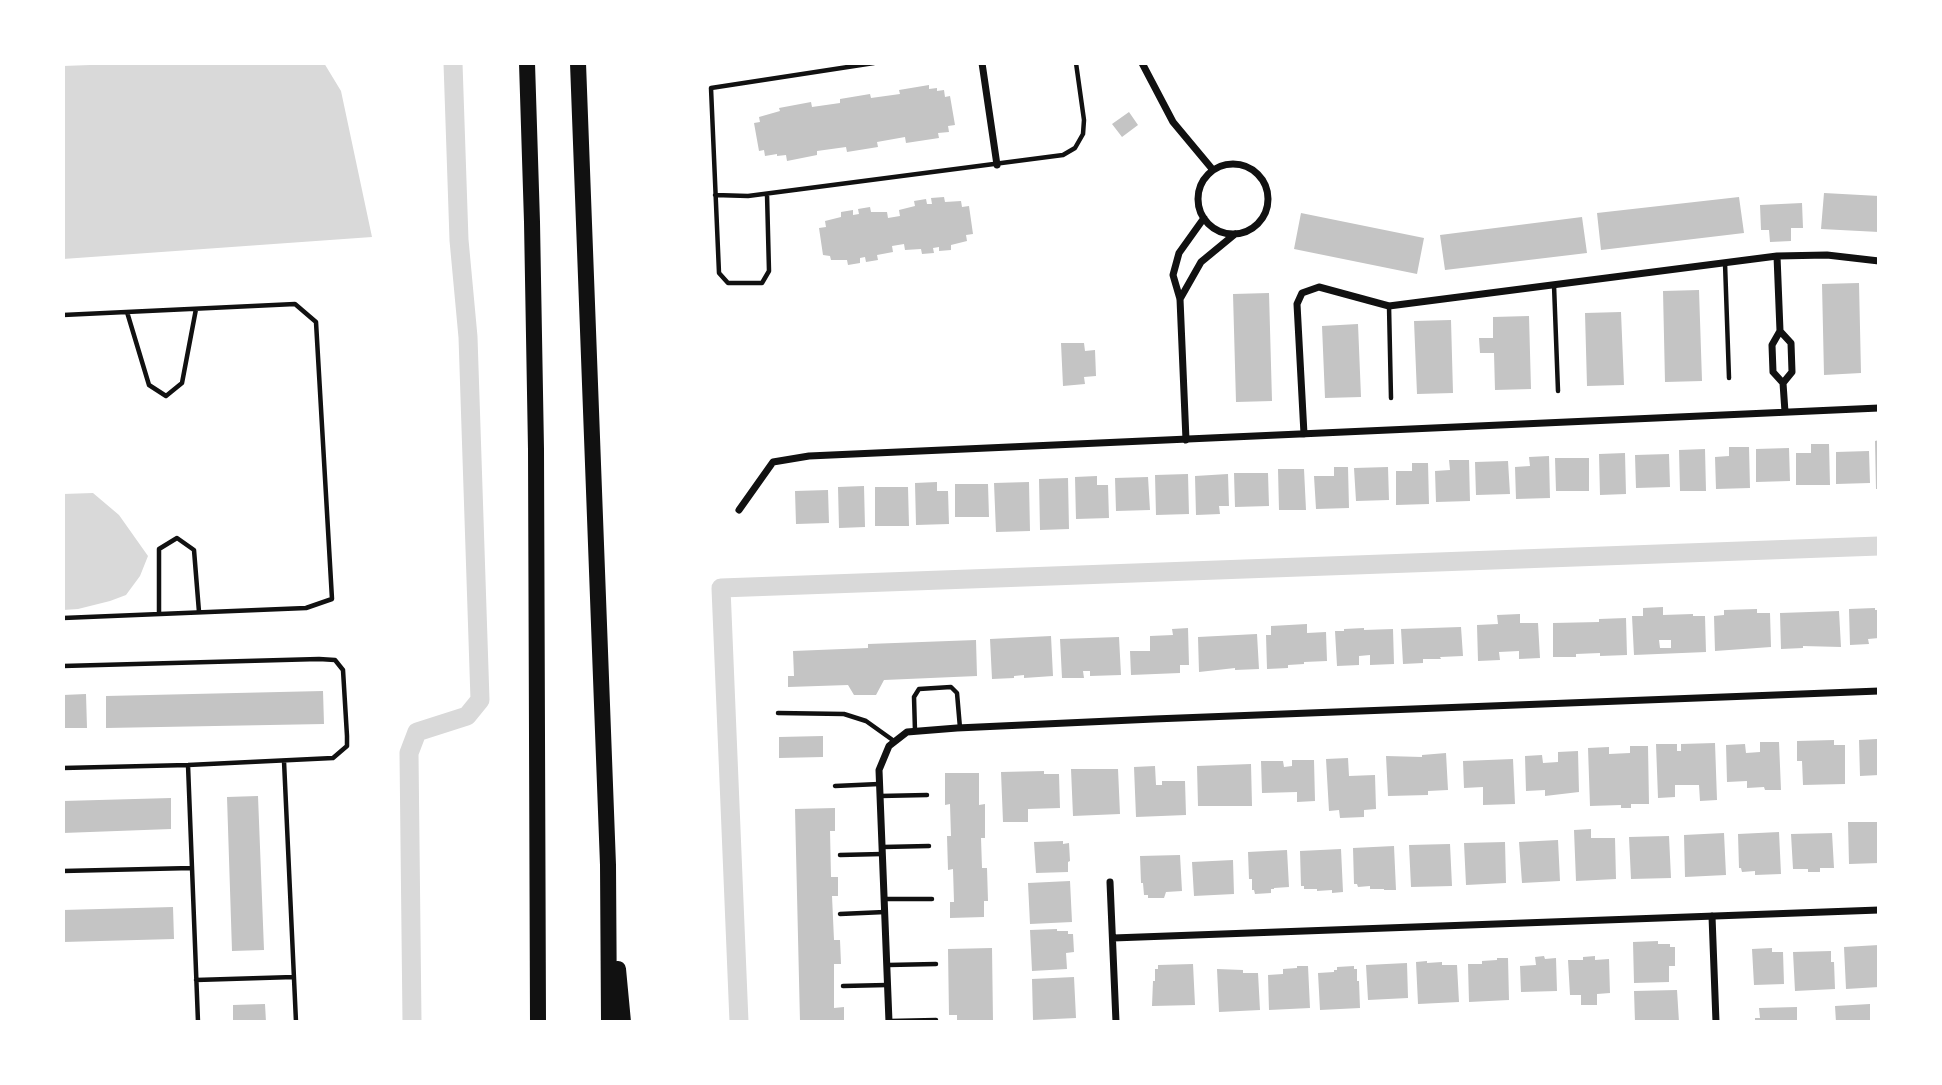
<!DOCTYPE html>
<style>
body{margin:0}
#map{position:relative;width:1942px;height:1085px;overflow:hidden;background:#fff;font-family:"Public Sans",sans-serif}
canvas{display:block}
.frame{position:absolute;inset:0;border:65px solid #fff;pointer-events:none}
</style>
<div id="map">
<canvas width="1942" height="1085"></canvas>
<div class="frame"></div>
</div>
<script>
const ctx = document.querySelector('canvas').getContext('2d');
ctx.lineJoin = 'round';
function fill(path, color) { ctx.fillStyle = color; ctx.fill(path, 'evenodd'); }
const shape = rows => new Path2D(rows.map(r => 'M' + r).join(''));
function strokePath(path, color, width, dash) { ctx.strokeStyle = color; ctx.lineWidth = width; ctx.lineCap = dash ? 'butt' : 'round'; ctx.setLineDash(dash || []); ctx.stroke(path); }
fill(shape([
 [144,63,324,63,341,91,372,237,63,259,63,66],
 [93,493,119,515,148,556,140,576,126,595,110,601,78,609,63,610,63,494]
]), '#d9d9d9');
strokePath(shape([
 [412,1022,409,753,417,732,467,716,480,700,468,337,459,240,453,63],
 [739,1022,721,588,1879,546]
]), '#d9d9d9', 19);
fill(shape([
 [929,85,929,89,937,88,937,91,944,90,945,97,950,96,955,125,948,126,949,132,938,133,939,138,906,143,905,137,877,142,878,147,847,152,846,147,817,151,817,155,787,161,786,155,777,156,777,154,765,156,764,150,759,151,754,123,760,122,759,117,780,111,779,108,811,102,812,107,840,103,840,99,870,94,871,98,900,94,899,90],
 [1129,112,1138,125,1122,137,1112,124],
 [1824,193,1879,196,1879,232,1821,229],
 [944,197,945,202,961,201,962,207,969,206,973,234,966,235,967,241,951,245,951,250,939,251,939,247,933,248,934,253,922,254,921,249,905,250,904,244,892,246,893,252,877,255,878,260,866,262,865,257,860,258,860,263,848,265,847,260,831,260,830,256,823,255,819,228,826,227,825,221,841,217,841,212,853,210,853,215,859,214,858,209,870,207,871,212,887,212,888,218,900,216,899,210,915,206,914,201,926,199,927,204,932,204,931,198],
 [1739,197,1744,233,1601,250,1597,213],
 [1802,203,1803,228,1791,228,1791,241,1770,242,1769,230,1761,230,1760,205],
 [1301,213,1424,238,1417,274,1294,249],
 [1582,217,1587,253,1445,270,1440,235],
 [1859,283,1861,373,1824,375,1822,284],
 [1699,290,1702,381,1665,382,1663,291],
 [1269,293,1272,401,1236,402,1233,294],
 [1621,312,1624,385,1587,386,1585,313],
 [1529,316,1531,389,1495,390,1494,353,1480,353,1479,338,1493,338,1493,317],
 [1451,320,1453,393,1417,394,1414,321],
 [1358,324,1361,397,1325,398,1322,326],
 [1061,343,1084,343,1085,351,1095,350,1096,376,1084,377,1085,384,1063,386],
 [1879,440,1879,489,1876,489,1875,441],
 [1811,444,1829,444,1830,485,1796,485,1796,453,1811,453],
 [1729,447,1749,447,1750,488,1716,489,1715,457,1729,456],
 [1789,448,1790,481,1756,482,1756,449],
 [1705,449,1706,491,1680,491,1679,450],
 [1869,451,1870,483,1836,484,1836,452],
 [1625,453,1626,494,1600,495,1599,454],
 [1669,454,1670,487,1636,488,1635,455],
 [1549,456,1550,498,1516,499,1515,467,1530,466,1529,457],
 [1555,458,1589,458,1589,491,1556,491],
 [1449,460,1469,460,1470,501,1436,502,1435,471,1450,470],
 [1508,461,1510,494,1476,495,1475,462],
 [1412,463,1428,463,1429,504,1396,505,1396,471,1412,471],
 [1334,467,1348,467,1349,508,1316,509,1314,476,1334,476],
 [1388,467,1389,500,1356,501,1354,468],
 [1278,469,1304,469,1306,510,1279,510],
 [1234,473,1268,473,1269,506,1235,507],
 [1188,474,1189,514,1156,515,1155,475],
 [1228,474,1229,506,1219,506,1220,514,1196,515,1195,476],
 [1097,476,1097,485,1108,485,1109,518,1076,519,1075,477],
 [1148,477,1150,510,1116,511,1115,478],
 [1068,478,1069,529,1040,530,1039,479],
 [937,482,937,491,948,491,949,524,916,525,915,483],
 [1029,482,1030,531,996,532,994,483],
 [955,484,988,484,989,517,955,517],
 [864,486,865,527,839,528,838,487],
 [875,487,908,487,909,526,875,526],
 [828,490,829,523,796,524,795,491],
 [1663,607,1663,615,1693,614,1693,616,1705,616,1706,652,1634,655,1632,616,1643,616,1643,608],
 [1659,640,1671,640,1671,648,1660,648],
 [1875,608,1875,610,1879,610,1879,638,1868,639,1869,644,1850,645,1849,609],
 [1757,609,1757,613,1770,613,1771,647,1715,651,1714,616,1724,615,1724,610],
 [1839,611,1841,647,1803,646,1803,648,1781,649,1780,613],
 [1520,614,1520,623,1538,623,1540,658,1519,659,1519,651,1499,652,1500,660,1478,661,1477,625,1498,624,1497,615],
 [1626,618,1627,655,1600,656,1600,653,1576,654,1576,657,1553,657,1553,623,1599,622,1599,619],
 [1307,624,1307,633,1326,632,1327,661,1304,662,1304,664,1288,665,1288,668,1267,669,1266,635,1271,635,1271,626],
 [1461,627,1463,656,1440,657,1441,659,1423,659,1423,663,1403,664,1401,629],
 [1188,628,1189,665,1180,665,1180,673,1131,675,1130,651,1150,651,1150,636,1173,635,1172,629],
 [1364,628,1364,630,1393,629,1394,664,1370,665,1370,655,1359,656,1359,665,1337,666,1335,631,1344,631,1344,629],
 [1257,634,1259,669,1235,670,1235,668,1199,672,1198,637],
 [1051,636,1053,676,1024,678,1024,675,1014,676,1014,678,992,679,990,639],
 [1119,637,1121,675,1090,676,1090,671,1083,671,1084,678,1062,678,1060,639],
 [976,640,977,676,884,680,876,695,854,695,848,685,788,687,788,676,794,676,793,651,868,648,868,644],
 [323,691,324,724,106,728,106,696],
 [86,694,87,728,63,728,63,695],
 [823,736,823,757,779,758,779,737],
 [1877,739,1877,746,1879,746,1879,775,1860,776,1859,740],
 [1834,740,1834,745,1845,745,1845,784,1803,785,1802,761,1797,761,1797,741],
 [1760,742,1779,742,1781,790,1765,790,1764,787,1747,788,1747,781,1727,782,1726,745,1745,744,1746,753,1760,752],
 [1715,743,1717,800,1700,801,1699,785,1675,785,1675,797,1658,798,1656,744,1677,744,1677,751,1681,751,1681,744],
 [1630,746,1648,746,1649,804,1631,804,1631,808,1621,808,1621,805,1590,806,1588,748,1609,747,1609,754,1630,753],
 [1578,751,1579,792,1545,796,1545,790,1526,791,1525,756,1542,755,1543,763,1558,762,1558,752],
 [1446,753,1448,790,1428,791,1428,795,1388,796,1386,756,1422,757,1422,755],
 [1348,758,1349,776,1375,775,1376,809,1364,810,1364,817,1340,818,1339,810,1329,811,1326,759],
 [1513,759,1515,804,1483,805,1483,787,1464,788,1463,761],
 [1292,760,1314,760,1315,801,1297,802,1297,792,1262,793,1261,761,1283,761,1284,767,1292,766],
 [1251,764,1252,806,1198,806,1197,766],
 [1155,766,1156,785,1162,785,1162,781,1185,781,1186,815,1136,817,1134,767],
 [1071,769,1118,769,1120,814,1073,816],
 [1044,771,1044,774,1059,774,1060,808,1028,809,1028,822,1003,822,1001,772],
 [945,773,979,773,979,805,985,804,985,838,981,838,982,868,987,868,988,901,984,901,984,917,950,918,950,902,954,902,953,869,948,870,947,836,951,836,950,804,945,805],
 [258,796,264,950,232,951,227,797],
 [171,798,171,829,63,833,63,801],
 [835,808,835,831,830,831,831,877,838,877,838,896,832,896,834,940,840,940,841,964,834,964,834,1008,844,1007,844,1022,800,1022,795,809],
 [1848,822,1879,822,1879,863,1849,864],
 [1591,829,1591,838,1615,838,1616,879,1576,881,1574,830],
 [1779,832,1781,874,1755,875,1755,871,1742,872,1741,868,1739,868,1738,834],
 [1724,833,1726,875,1685,877,1684,835],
 [1832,833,1834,868,1820,868,1820,872,1808,872,1808,869,1793,869,1791,834],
 [1669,836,1671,878,1631,879,1629,837],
 [1558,840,1560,881,1522,883,1519,842],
 [1063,841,1063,844,1069,843,1070,861,1068,862,1068,872,1036,873,1034,842],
 [1505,842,1506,883,1466,885,1464,843],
 [1450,844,1452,886,1411,887,1409,845],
 [1394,846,1396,890,1384,890,1384,889,1370,889,1370,886,1358,887,1357,884,1354,884,1353,848],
 [1341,849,1343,892,1332,893,1332,890,1317,891,1317,889,1304,889,1304,886,1301,886,1300,851],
 [1287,850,1289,887,1274,888,1274,889,1271,889,1271,893,1255,894,1254,890,1252,890,1252,879,1249,879,1248,852],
 [1180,855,1182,891,1166,892,1164,898,1148,898,1148,895,1144,895,1143,883,1141,883,1140,856],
 [1233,860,1234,894,1194,896,1192,862],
 [1070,881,1072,922,1030,924,1028,883],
 [173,907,174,939,63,942,63,910],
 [1057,929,1057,931,1068,931,1068,934,1073,934,1074,952,1066,953,1067,969,1032,971,1030,930],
 [1658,941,1658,944,1670,944,1670,947,1675,947,1675,966,1669,966,1669,982,1634,983,1633,942],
 [1879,945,1879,987,1846,989,1844,947],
 [992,948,993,1022,957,1022,957,1015,949,1015,948,949],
 [1772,948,1772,952,1783,952,1784,984,1754,985,1752,949],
 [1831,951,1831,962,1834,962,1835,989,1795,991,1793,952],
 [1544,956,1545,959,1556,958,1557,991,1521,992,1520,966,1536,965,1535,957],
 [1595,956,1595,960,1609,959,1610,993,1597,994,1597,1005,1581,1005,1581,995,1570,995,1568,960,1583,960,1583,957],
 [1497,958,1508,958,1509,1000,1469,1002,1468,964,1482,964,1482,961,1497,960],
 [1427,961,1427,963,1442,962,1442,965,1457,965,1459,1002,1418,1004,1416,962],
 [1407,963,1408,998,1368,1000,1366,965],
 [1193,964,1195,1005,1152,1006,1153,981,1155,981,1155,969,1158,969,1158,965],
 [1297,966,1308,966,1310,1008,1269,1010,1268,975,1283,974,1283,969,1297,968],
 [1354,966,1354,969,1357,969,1357,981,1359,981,1360,1008,1320,1010,1318,973,1334,972,1334,970,1337,970,1337,967],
 [1217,969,1243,970,1243,973,1258,973,1260,1010,1219,1012],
 [1074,977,1076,1018,1033,1020,1032,979],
 [1677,990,1679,1022,1635,1022,1634,991],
 [265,1004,266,1022,233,1022,233,1005],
 [1870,1004,1870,1022,1836,1022,1835,1006],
 [1797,1007,1797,1022,1755,1022,1755,1018,1760,1018,1759,1008]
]), '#c4c4c4');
strokePath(shape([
 [767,194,769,271,762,283,728,283,719,273,711,88,874,63],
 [715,195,748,196,1063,155,1075,148,1083,134,1084,120,1076,63],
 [1725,263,1729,378],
 [1554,285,1558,391],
 [1389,306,1391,398],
 [127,312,149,385,166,396,182,383,196,309],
 [63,315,295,304,316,322,332,599,306,608,63,618],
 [159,614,159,549,177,538,194,550,199,612],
 [63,666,319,659,335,660,343,670,347,736,347,746,333,758,188,765,63,768],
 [778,713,844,714,866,721,894,741],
 [915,731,914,697,919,689,951,687,957,693,960,728],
 [284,761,296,1022],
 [188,765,198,1022],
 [835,786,879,784],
 [880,796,927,795],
 [883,847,929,846],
 [840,855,882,854],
 [63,871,192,868],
 [885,899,932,899],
 [840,914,885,912],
 [888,965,936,964],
 [196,980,294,977],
 [843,986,887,985],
 [890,1021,936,1020]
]), '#111', 4.5);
strokePath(shape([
 [982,63,997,165],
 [1142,63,1173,122,1213,170],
 '1198 199a35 35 0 1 1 70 0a35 35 0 1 1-70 0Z',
 [1777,256,1780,331,1772,345,1773,372,1783,383,1785,412],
 [1180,299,1201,262,1235,234],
 [1780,331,1791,343,1792,372,1783,383],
 [1304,434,1297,304,1302,293,1319,287,1389,306,1777,256,1827,255,1879,261],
 [1186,440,1180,299,1173,275,1179,253,1204,218],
 [739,510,773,462,809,456,1879,408],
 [1110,882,1116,1022],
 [1712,916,1716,1022],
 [1113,938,1879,910],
 [889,1022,879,770,889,746,907,732,957,728,1154,719,1879,691]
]), '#111', 7);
strokePath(shape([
 [527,63,532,222,536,449,538,1022],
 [578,63,608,865,609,1022],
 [618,969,623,1022]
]), '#111', 16);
</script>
